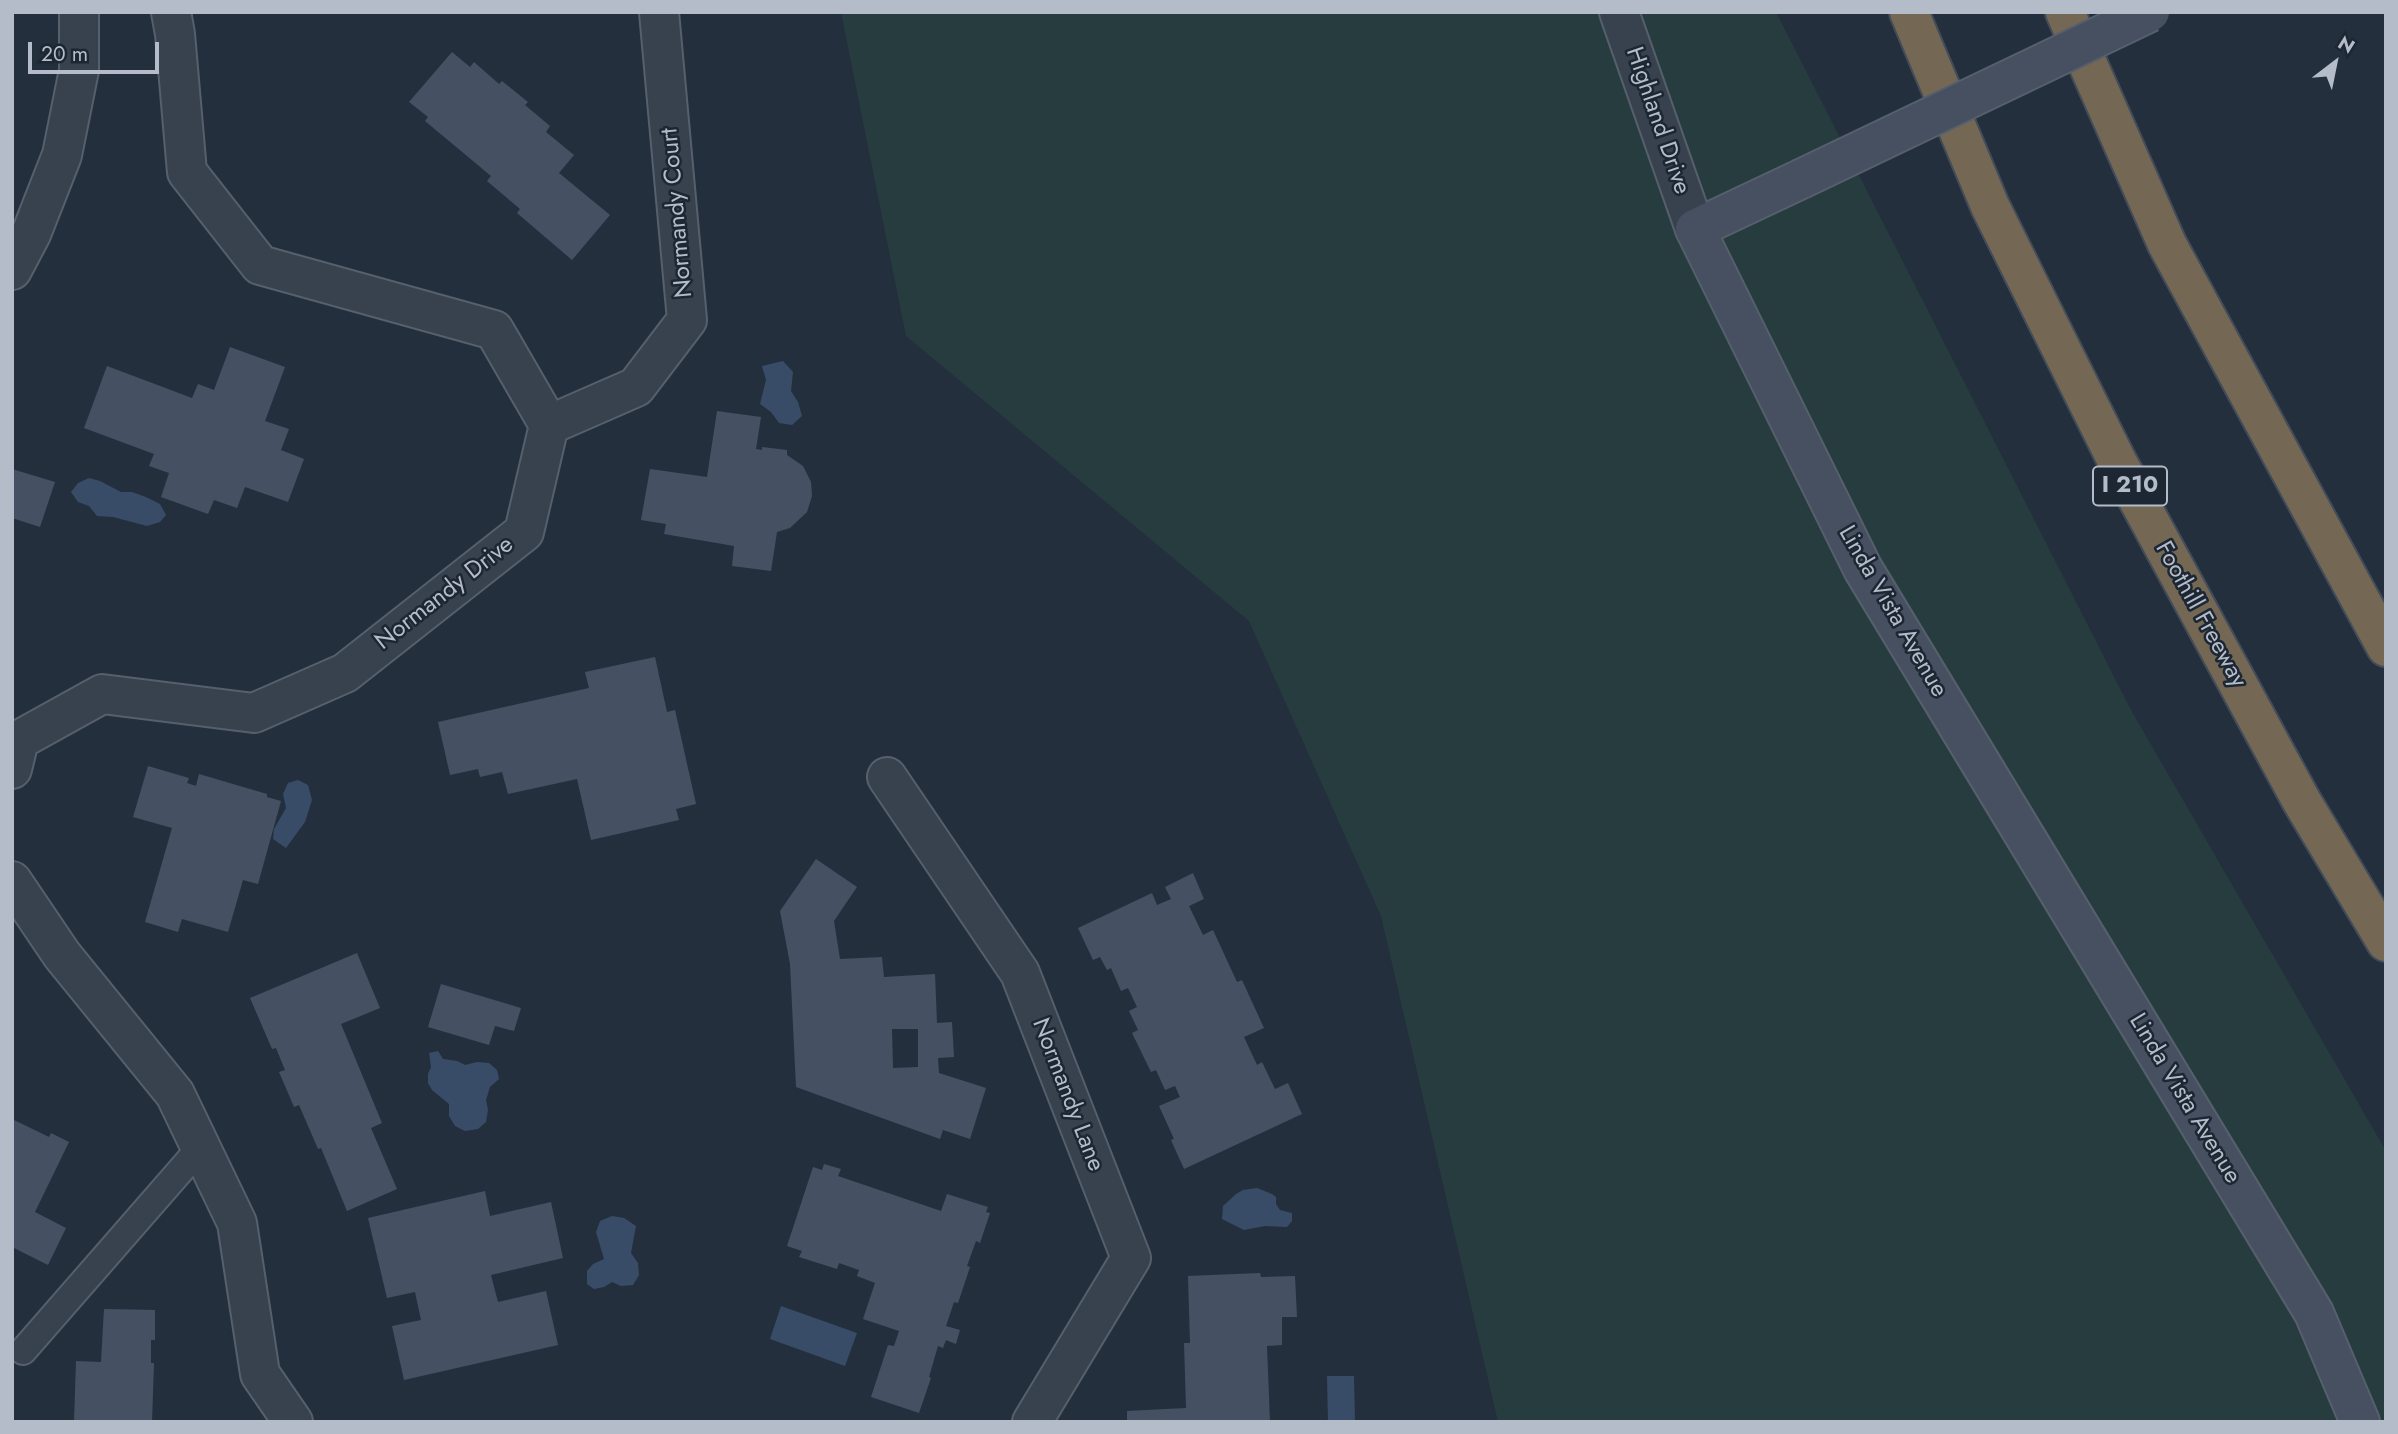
<!DOCTYPE html>
<style>
body{margin:0}
#map{position:relative;width:2398px;height:1434px;overflow:hidden;background:#242f3e;font-family:Jost,sans-serif}
canvas{display:block}
.frame{position:absolute;inset:0;border:14px solid #b4bcc9;pointer-events:none}
.north{position:absolute;left:2300px;top:28px;width:70px;height:70px;-webkit-text-stroke:5px #1d2633;paint-order:stroke;rotate:32deg;font-size:19px;font-weight:700;line-height:28px;text-align:center;color:#b4bcc9}
.north::after{content:'';display:block;margin:auto;width:24px;height:32px;background:#b4bcc9;clip-path:polygon(50% 0,100% 100%,50% 72%,0 100%)}
.scale{position:absolute;left:28px;top:42px;width:131px;height:32px;box-sizing:border-box;border:4px solid #b4bcc9;border-top:0;padding-left:9px;font-size:21px;line-height:24px;white-space:nowrap;color:#b4bcc9;-webkit-text-stroke:5px #1d2633;paint-order:stroke}
</style>
<div id="map">
<canvas width="2398" height="1434"></canvas>
<div class="frame"></div>
<div class="north">N</div>
<div class="scale">20 m</div>
</div>
<script>
const ctx = document.querySelector('canvas').getContext('2d');
ctx.lineJoin = 'round';
function fill(path, color) { ctx.fillStyle = color; ctx.fill(path, 'evenodd'); }
const shape = rows => new Path2D(rows.map(r => 'M' + r).join(''));
function strokePath(path, color, width, dash) { ctx.strokeStyle = color; ctx.lineWidth = width; ctx.lineCap = dash ? 'butt' : 'round'; ctx.setLineDash(dash || []); ctx.stroke(path); }
function label(font, color, halo, rows, align = 'center') {
  ctx.font = font + ' Jost,sans-serif'; ctx.lineWidth = 5; ctx.setLineDash([]); ctx.textBaseline = 'middle'; ctx.strokeStyle = halo; ctx.fillStyle = color; for (const [text, x, y, turn = 0] of rows) {
    ctx.save(); ctx.translate(x, y); ctx.rotate((+turn || 0) * Math.PI / 180); ctx.textAlign = isNaN(turn) ? turn : align; if (halo) ctx.strokeText(text, 0, 0); ctx.fillText(text, 0, 0); ctx.restore();
  }
}
fill(shape([
 [841,12,1776,12,2131,710,2386,1151,2386,1422,1498,1422,1381,916,1249,621,906,336]
]), '#263c3f');
fill(shape([
 [783,361,793,372,791,391,798,402,802,416,792,425,779,423,771,412,760,404,766,380,762,366],
 [89,478,100,481,121,492,132,492,146,497,160,504,166,515,160,522,147,526,113,517,97,516,89,506,78,502,71,492,78,483],
 [298,780,308,785,312,800,305,822,286,848,273,839,274,829,286,808,283,794,288,783],
 [438,1051,443,1059,457,1061,465,1065,477,1062,489,1063,497,1070,499,1079,490,1087,486,1100,488,1110,486,1122,478,1129,465,1131,455,1126,449,1116,449,1104,432,1090,428,1083,428,1074,431,1067,429,1053],
 [1257,1188,1272,1194,1276,1197,1276,1204,1280,1210,1292,1213,1292,1221,1287,1227,1265,1226,1244,1230,1222,1219,1223,1206,1236,1194,1243,1190],
 [612,1216,624,1218,636,1226,631,1253,638,1263,639,1275,633,1285,621,1286,612,1282,604,1287,594,1289,587,1284,587,1271,593,1264,604,1259,596,1232,600,1221],
 [781,1306,857,1333,845,1366,770,1339],
 [1327,1376,1354,1376,1355,1422,1328,1422]
]), '#394c67');
fill(shape([
 [452,52,470,67,474,62,499,84,502,81,528,102,525,105,550,126,546,132,574,155,559,173,610,215,572,260,517,213,520,209,487,181,491,176,425,121,428,117,409,102],
 [230,347,285,367,265,421,289,429,281,450,304,459,288,502,245,487,237,508,214,500,208,514,161,497,169,473,149,466,154,454,84,428,107,366,192,398,198,384,214,390],
 [717,411,761,417,756,449,762,450,762,447,787,450,787,455,803,466,811,482,812,496,807,512,790,528,777,532,771,571,732,566,734,546,664,534,666,524,641,520,650,469,707,477],
 [12,469,55,482,40,527,12,518],
 [655,657,667,712,675,710,696,804,676,809,679,820,591,840,577,779,508,794,502,772,480,777,478,769,450,775,438,722,589,688,585,672],
 [148,766,189,778,187,783,196,786,199,774,267,794,267,797,281,801,258,884,243,880,228,932,182,919,178,932,145,922,172,828,133,817],
 [816,859,857,887,834,921,840,959,882,957,884,977,935,974,937,1023,952,1022,954,1057,938,1058,939,1073,986,1088,970,1139,943,1130,940,1139,796,1087,790,964,780,911],
 [892,1029,918,1029,918,1067,893,1068],
 [1193,873,1204,899,1189,906,1203,935,1213,930,1237,982,1242,980,1264,1028,1244,1037,1257,1065,1262,1062,1275,1089,1288,1083,1302,1114,1184,1169,1171,1140,1174,1139,1159,1106,1180,1097,1175,1086,1165,1090,1156,1070,1151,1072,1132,1033,1138,1030,1129,1011,1137,1007,1128,988,1121,991,1111,968,1107,970,1100,957,1093,960,1078,928,1152,893,1157,905,1171,899,1165,887],
 [357,953,380,1008,341,1024,382,1123,371,1128,397,1189,347,1211,321,1148,318,1149,299,1105,294,1107,279,1072,285,1070,276,1048,272,1049,250,998],
 [441,984,521,1008,514,1031,495,1026,489,1045,428,1027],
 [12,1119,49,1137,51,1133,69,1142,35,1212,66,1228,48,1265,12,1247],
 [824,1164,841,1169,838,1176,941,1211,947,1194,988,1207,986,1212,990,1213,980,1243,976,1241,967,1266,970,1267,958,1303,954,1302,946,1326,960,1330,956,1344,946,1340,943,1348,938,1346,929,1377,931,1378,919,1413,871,1397,888,1345,894,1346,899,1331,863,1319,875,1283,857,1276,859,1270,839,1263,837,1269,799,1257,802,1251,787,1246,813,1167,822,1170],
 [485,1191,490,1216,551,1202,563,1258,491,1275,498,1302,546,1291,558,1345,404,1380,392,1326,421,1320,415,1292,387,1298,368,1218],
 [1260,1273,1261,1277,1295,1276,1297,1317,1282,1317,1282,1345,1267,1346,1270,1422,1127,1422,1127,1411,1186,1408,1184,1343,1190,1343,1188,1276],
 [104,1309,155,1310,155,1340,151,1340,151,1363,154,1363,152,1422,74,1422,76,1361,101,1362]
]), '#455162');
const service = shape([
 [23,1351,201,1147]
]);
const minor = shape([
 [12,270,31,234,62,155,79,70,79,12],
 [549,425,636,387,687,320,659,12],
 [12,769,19,740,102,694,254,713,345,673,524,532,549,425,494,330,260,265,187,172,175,34,171,12],
 [887,777,1020,973,1131,1258,1032,1422],
 [12,881,62,955,175,1094,237,1223,260,1374,293,1422]
]);
const tertiary = shape([
 [1619,12,1695,229]
]);
const secondary = shape([
 [1801,179,1695,229,1863,569,2314,1313,2360,1422]
]);
const motorway = shape([
 [1909,12,1990,206,2117,461,2301,800,2386,942],
 [2065,12,2167,244,2386,647]
]);
strokePath(service, '#565f6c', 30);
strokePath(minor, '#565f6c', 42);
strokePath(tertiary, '#565f6c', 42);
strokePath(secondary, '#565f6c', 42);
strokePath(motorway, '#434c59', 42);
strokePath(service, '#38414e', 26);
strokePath(minor, '#38414e', 38);
strokePath(tertiary, '#38414e', 38);
strokePath(secondary, '#465061', 38);
strokePath(motorway, '#746855', 38);
const secondaryBridge = shape([
 [1801,179,2150,12]
]);
strokePath(secondaryBridge, '#565f6c', 42, []);
strokePath(secondaryBridge, '#465061', 38);
for (const [x, y, w] of [
 [2130,486,74]
]) { const box = new Path2D(); box.roundRect(x - w / 2, y - 19.5, w, 39, 5); ctx.fillStyle = '#1d2633'; ctx.fill(box); strokePath(box, '#b4bcc9', 2); }
label('bold 23px', '#b4bcc9', null, [
 ["I 210",2130,486]
]);
label('24px', '#b4bcc9', '#1d2633', [
 ["Highland Drive",1657,121,71],
 ["Normandy Court",678,213,-95],
 ["Normandy Drive",445,594,-38],
 ["Linda Vista Avenue",1892,612,60],
 ["Foothill Freeway",2200,615,61],
 ["Normandy Lane",1067,1095,69],
 ["Linda Vista Avenue",2184,1099,59]
]);
</script>
